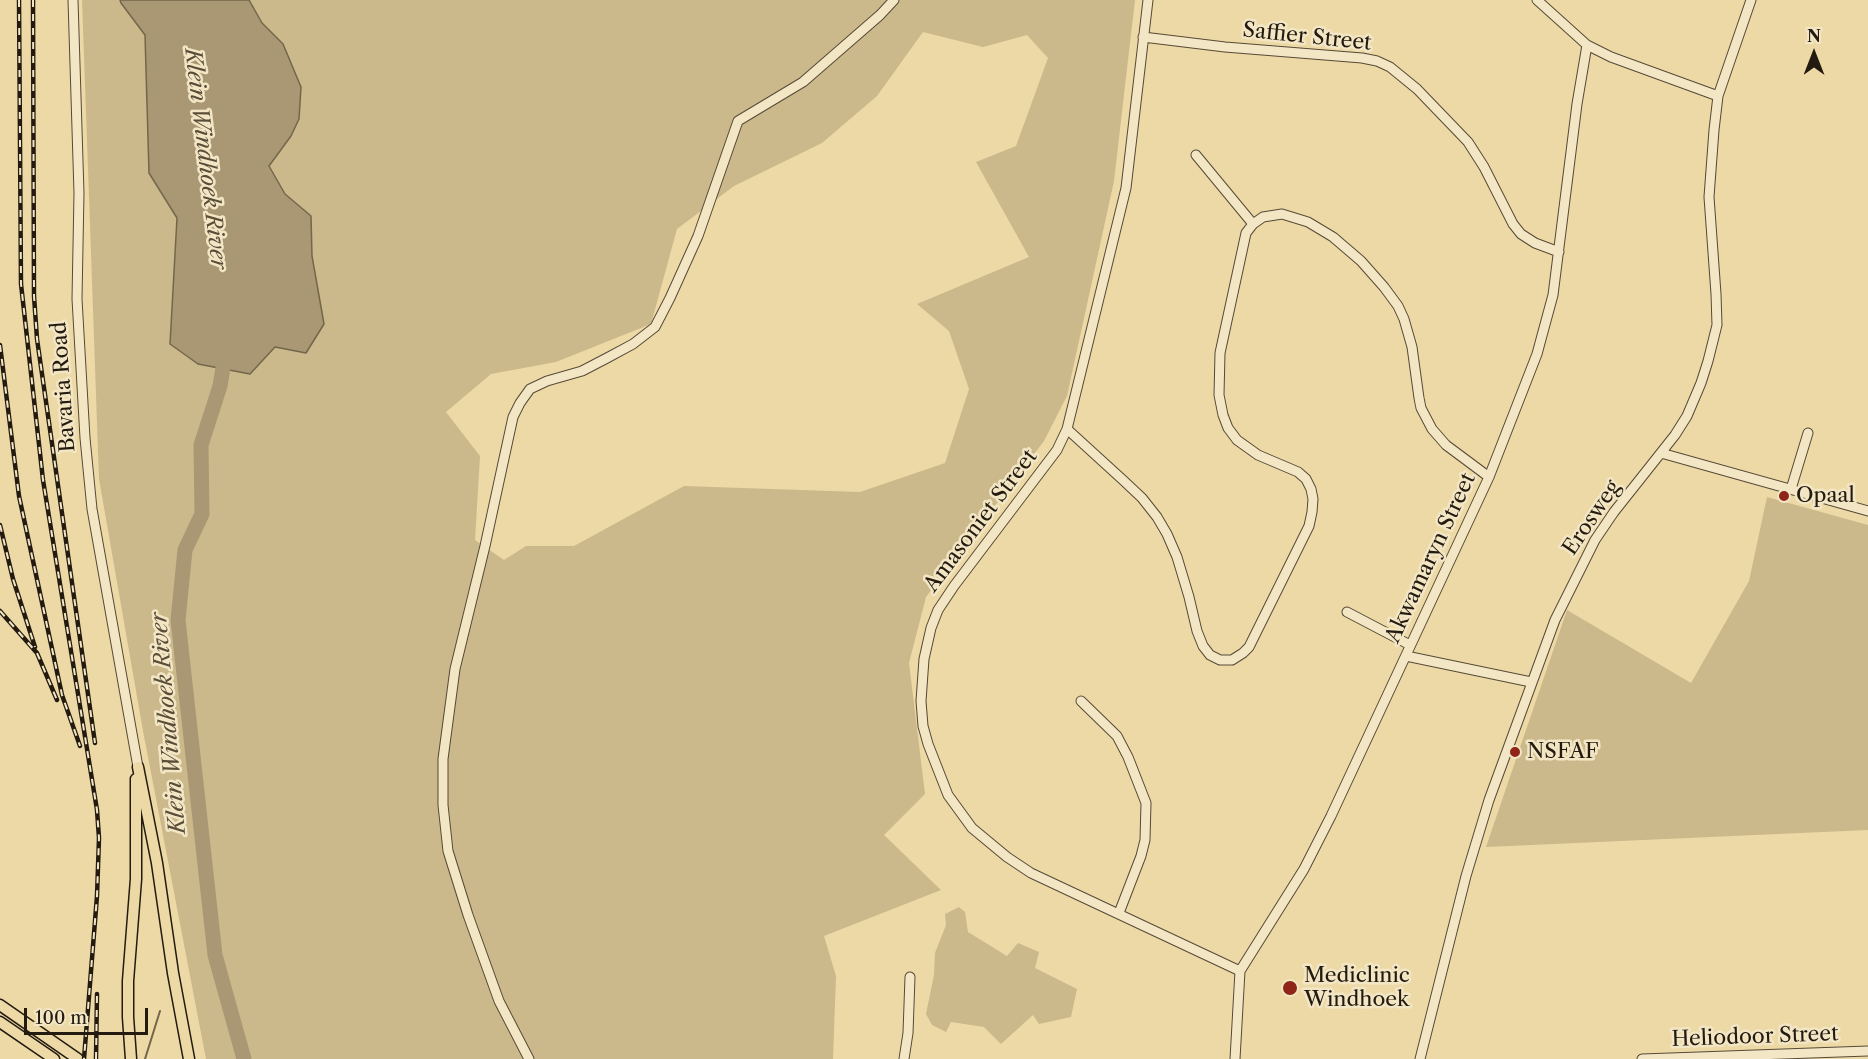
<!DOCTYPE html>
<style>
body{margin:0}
#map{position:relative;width:1868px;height:1059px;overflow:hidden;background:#edd9a6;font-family:"Libre Caslon Text",serif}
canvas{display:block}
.north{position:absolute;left:1784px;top:24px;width:60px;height:60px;-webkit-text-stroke:4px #f3e6c5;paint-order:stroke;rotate:0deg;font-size:16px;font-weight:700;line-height:24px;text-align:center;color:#241b10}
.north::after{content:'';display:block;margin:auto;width:21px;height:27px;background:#241b10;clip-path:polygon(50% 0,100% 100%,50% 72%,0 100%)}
.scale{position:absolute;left:24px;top:1008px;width:124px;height:27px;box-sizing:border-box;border:3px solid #241b10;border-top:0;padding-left:8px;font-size:18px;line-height:21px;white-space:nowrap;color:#241b10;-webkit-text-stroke:4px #f3e6c5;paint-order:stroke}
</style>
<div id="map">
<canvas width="1868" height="1059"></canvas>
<div class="north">N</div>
<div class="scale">100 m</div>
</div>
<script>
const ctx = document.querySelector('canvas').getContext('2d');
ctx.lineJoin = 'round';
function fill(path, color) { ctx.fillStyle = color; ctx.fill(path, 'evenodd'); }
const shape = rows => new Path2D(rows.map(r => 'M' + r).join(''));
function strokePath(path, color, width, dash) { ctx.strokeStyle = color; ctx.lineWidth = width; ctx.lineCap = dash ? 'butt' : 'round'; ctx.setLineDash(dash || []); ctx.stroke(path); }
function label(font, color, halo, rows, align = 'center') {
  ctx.font = font + ' "Libre Caslon Text",serif'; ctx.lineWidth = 5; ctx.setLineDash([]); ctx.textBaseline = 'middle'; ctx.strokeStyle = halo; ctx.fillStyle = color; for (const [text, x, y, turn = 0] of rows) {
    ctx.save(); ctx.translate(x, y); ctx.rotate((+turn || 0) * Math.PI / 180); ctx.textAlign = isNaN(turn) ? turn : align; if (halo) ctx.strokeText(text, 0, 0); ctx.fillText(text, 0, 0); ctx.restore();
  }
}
fill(shape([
 [82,0,120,0,121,3,145,35,149,173,177,218,170,344,275,347,324,324,312,256,311,216,285,194,269,166,291,136,283,44,262,23,249,0,1135,0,1114,181,1067,396,1044,441,926,597,909,663,925,794,884,835,941,890,824,936,836,976,833,1059,206,1059,143,731,99,479],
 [923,32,983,47,1027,35,1048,58,1016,146,976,162,1029,257,917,304,949,331,969,389,945,463,860,492,684,486,574,546,526,546,504,560,475,540,480,456,446,412,491,374,556,362,651,324,677,229,734,186,822,143,877,96],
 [1767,497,1868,525,1868,830,1486,847,1567,610,1691,683,1749,581],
 [959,907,965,912,968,932,1007,956,1018,943,1039,952,1035,968,1077,989,1071,1017,1039,1024,1033,1015,1001,1044,984,1027,951,1022,946,1032,932,1025,926,1014,934,975,935,953,946,925,945,914]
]), '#cbb98c');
const water = shape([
 [120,0,249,0,262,23,283,44,301,87,299,119,291,136,269,166,285,194,311,216,312,256,324,324,306,353,275,347,250,374,198,364,170,344,177,218,149,173,145,35,121,3,120,0]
]);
fill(water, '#a99873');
strokePath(water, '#74664b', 1.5);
strokePath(shape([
 [145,1059,160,1011]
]), '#74664b', 2);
strokePath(shape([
 [226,350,220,386,201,445,202,514,185,550,178,620,215,955,244,1059]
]), '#a99873', 15);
const minor = shape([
 [73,0,79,193,77,299,85,438,92,509,138,767],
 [1148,0,1126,188,1067,429,1057,450,954,586,938,610,931,628,924,659,921,701,923,726,928,744,948,795,972,828,1007,857,1031,873,1240,971],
 [1537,0,1587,45,1611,57,1718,96],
 [1143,37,1225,47,1362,58,1377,61,1390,67,1417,89,1468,142,1484,167,1513,224,1521,234,1535,243,1559,252],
 [1196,155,1253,224],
 [1067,429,1124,481,1142,498,1157,517,1167,534,1177,557,1189,597,1197,631,1203,646,1210,655,1220,660,1232,660,1243,653,1249,647,1309,526,1312,512,1313,499,1311,489,1306,479,1298,472,1258,455,1237,440,1228,428,1223,415,1219,395,1220,353,1246,233,1253,224,1263,217,1282,214,1308,222,1333,237,1361,261,1384,287,1398,306,1404,319,1412,347,1419,398,1421,408,1432,429,1446,445,1489,477],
 [1661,453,1868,511],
 [1791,489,1808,433],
 [1347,612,1410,645],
 [1406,656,1531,682],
 [1081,701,1117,736,1128,757,1146,803,1145,840,1141,856,1119,913],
 [529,1059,499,1001,468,915,448,851,443,805,443,759,455,669,485,546,513,417,520,403,530,389,547,381,582,371,607,358,633,344,655,327,670,298,698,236,738,121,803,82,880,15,894,0],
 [904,1059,908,1033,910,977],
 [1235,1059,1240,971,1304,869,1331,816,1489,477,1537,354,1553,295,1577,104,1587,45],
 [1420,1059,1466,876,1489,800,1555,620,1595,540,1614,512,1675,435,1687,416,1701,383,1708,361,1717,325,1716,294,1709,197,1714,130,1718,96,1751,0],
 [1642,1059,1868,1051]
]);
const major = shape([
 [138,767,157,863,173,973,189,1059],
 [0,1005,78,1059],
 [0,1022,54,1059],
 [131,1059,128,1017,128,981,136,879,136,779]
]);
strokePath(minor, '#564a36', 11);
strokePath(major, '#241b10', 13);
strokePath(minor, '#f3e6c5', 9);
strokePath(major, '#edd9a6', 10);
const rail = shape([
 [19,0,21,284,43,480,97,810,99,838,97,896,84,1059],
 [33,0,34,296,37,339,95,743],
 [0,345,19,496,62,695,80,746],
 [0,525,13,579,35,647],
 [0,611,37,653,57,700],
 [96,1059,97,994]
]);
strokePath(rail, '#241b10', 4.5);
strokePath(rail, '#f3e6c5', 2, [7]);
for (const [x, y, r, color] of [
 [1784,496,6,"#8f2418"],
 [1515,752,6,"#8f2418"],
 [1290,988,8,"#8f2418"]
]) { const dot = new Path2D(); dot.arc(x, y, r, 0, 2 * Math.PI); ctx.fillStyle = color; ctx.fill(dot); strokePath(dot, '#f3e6c5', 2); }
label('21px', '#241b10', '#f3e6c5', [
 ["Saffier Street",1307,37,6],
 ["Bavaria Road",64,387,-94],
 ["Erosweg",1592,518,-56],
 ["Amasoniet Street",981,521,-53],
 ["Akwamaryn Street",1431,558,-65],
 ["Heliodoor Street",1755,1037,-2]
]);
label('21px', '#241b10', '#f3e6c5', [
 ["Opaal",1796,496],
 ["NSFAF",1527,752],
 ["Mediclinic",1304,976],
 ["Windhoek",1304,1000]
], 'left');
label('italic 22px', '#594d38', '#f3e6c5', [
 ["Klein Windhoek River",205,159,83],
 ["Klein Windhoek River",169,723,-95]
]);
</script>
